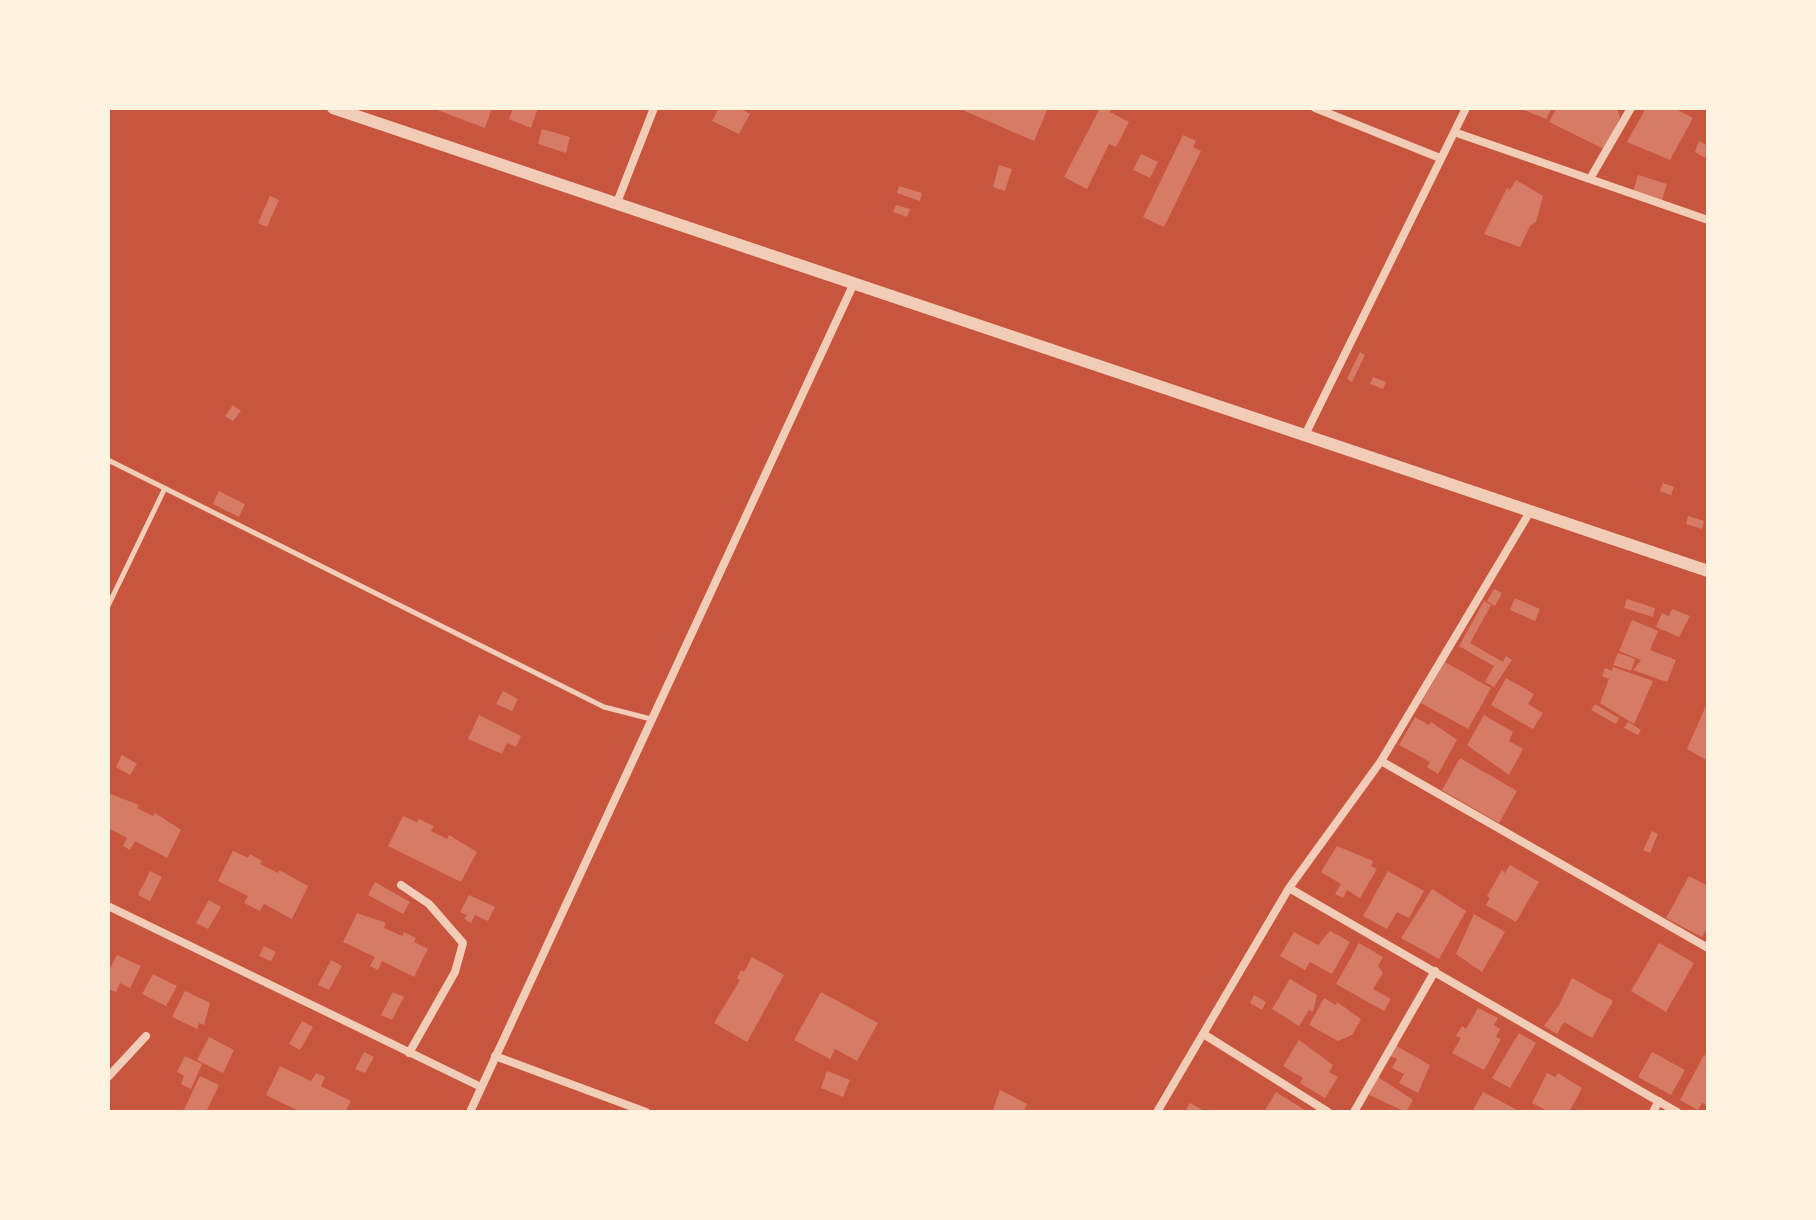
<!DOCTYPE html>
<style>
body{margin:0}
#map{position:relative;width:1816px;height:1220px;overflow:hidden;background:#c8553d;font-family:Rubik,sans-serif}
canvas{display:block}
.frame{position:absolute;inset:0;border:110px solid #fff3e0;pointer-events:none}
</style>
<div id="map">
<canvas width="1816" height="1220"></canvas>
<div class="frame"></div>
</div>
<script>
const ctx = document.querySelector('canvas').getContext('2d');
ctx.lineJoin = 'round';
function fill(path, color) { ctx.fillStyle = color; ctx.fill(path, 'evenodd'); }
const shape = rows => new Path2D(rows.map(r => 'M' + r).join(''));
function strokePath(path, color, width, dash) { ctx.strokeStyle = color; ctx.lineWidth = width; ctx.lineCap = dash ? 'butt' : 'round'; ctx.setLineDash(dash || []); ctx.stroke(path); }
fill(shape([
 [432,108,492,108,485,128],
 [513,108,538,108,531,128,509,119],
 [719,108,739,108,750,114,739,134,712,121],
 [958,108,1048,108,1034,141],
 [1100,108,1112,108,1110,112,1129,122,1116,147,1109,144,1087,189,1064,177],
 [1519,108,1552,108,1546,119],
 [1557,108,1617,108,1620,118,1604,149,1549,122],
 [1646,108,1674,108,1693,118,1670,160,1627,142],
 [542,129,570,137,566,153,538,144],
 [1183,135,1196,141,1193,147,1201,151,1164,227,1143,217],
 [1699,141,1708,146,1705,158,1695,152],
 [1141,154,1158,162,1150,178,1133,170],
 [999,165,1012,169,1005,191,993,187],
 [1638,175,1667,184,1662,200,1633,192],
 [1516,180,1543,196,1536,222,1530,226,1520,247,1484,234,1507,188,1510,190],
 [899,186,922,193,920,201,897,193],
 [270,196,279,200,267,227,258,223],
 [896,205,910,209,907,217,893,212],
 [1360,352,1365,355,1352,382,1347,379],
 [1373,377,1386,382,1383,389,1370,384],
 [233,405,241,411,233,421,225,416],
 [1663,483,1674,487,1671,495,1660,491],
 [219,491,245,504,239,517,213,504],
 [1688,516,1704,521,1702,529,1686,524],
 [1494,589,1502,593,1495,606,1487,601],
 [1515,598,1540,609,1535,621,1510,610],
 [1627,599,1655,608,1653,617,1624,608],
 [1484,601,1491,605,1470,643,1503,662,1506,656,1512,660,1494,687,1485,682,1494,666,1459,646],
 [1672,609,1690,616,1679,637,1656,627,1662,613,1669,616],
 [1632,620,1658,631,1650,650,1676,660,1667,682,1633,670,1641,660,1619,651],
 [1618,653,1635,659,1631,671,1613,665],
 [1445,662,1491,688,1468,729,1421,703],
 [1613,667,1653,681,1634,724,1600,703,1609,679,1602,676,1605,668,1612,671],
 [1506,678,1534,694,1528,704,1543,713,1533,729,1491,705],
 [503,691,518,699,512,711,496,704],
 [1708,701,1708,761,1687,749],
 [1595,704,1619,718,1616,724,1591,710],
 [479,715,521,736,516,747,507,743,502,754,468,739],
 [1484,715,1513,732,1509,741,1523,749,1509,775,1467,745],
 [1415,717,1429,725,1431,722,1457,740,1438,774,1427,767,1430,762,1399,745],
 [1628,722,1641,730,1638,735,1624,728],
 [122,755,137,764,130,775,116,767],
 [1460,758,1517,791,1499,823,1442,790],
 [108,793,139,805,137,808,153,816,155,813,181,830,167,858,135,841,130,850,123,846,127,838,108,828],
 [403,816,417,822,419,819,434,826,431,831,447,839,449,835,477,852,461,882,388,846],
 [1652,831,1658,834,1650,853,1643,850],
 [1337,846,1373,861,1371,866,1377,869,1360,898,1347,890,1343,898,1335,894,1341,884,1321,872],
 [233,851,248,858,250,854,262,861,260,864,278,873,279,870,308,886,292,919,264,904,260,911,244,903,248,896,218,881],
 [1510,865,1539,882,1516,922,1486,905,1490,898,1487,896,1502,870,1505,873],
 [150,871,162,877,150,901,138,895],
 [1388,871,1424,891,1409,918,1397,912,1387,929,1363,916],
 [1689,876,1708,886,1708,926,1702,937,1666,918],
 [375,882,410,902,403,914,368,895],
 [1432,889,1466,911,1439,959,1401,938],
 [469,895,495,907,488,921,475,915,471,923,464,919,467,915,460,912],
 [209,900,221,907,208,929,196,923],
 [357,913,386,923,384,928,402,936,404,932,416,938,414,942,428,949,414,977,382,961,378,970,370,966,375,957,343,942],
 [1474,914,1505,932,1482,972,1456,954],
 [1330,931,1350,942,1332,974,1310,962,1305,970,1280,956,1294,932,1318,945],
 [1359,943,1383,957,1378,966,1383,973,1373,989,1391,999,1384,1011,1336,984],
 [1659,943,1694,963,1666,1012,1631,991],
 [264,946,276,952,271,961,259,956],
 [117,955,141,966,130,988,120,983,116,992,108,989,108,973],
 [752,957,784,975,747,1042,714,1023,740,980,737,978,741,970,744,972],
 [331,960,342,966,329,990,318,985],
 [153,974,177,986,166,1006,142,994],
 [1572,978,1613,1001,1592,1038,1564,1022,1557,1034,1544,1026,1559,1005],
 [1290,979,1317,995,1313,1012,1309,1010,1299,1026,1272,1009],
 [185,991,210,1003,204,1025,199,1023,197,1029,172,1017],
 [393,992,404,997,392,1020,381,1015],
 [821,992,878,1023,857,1061,835,1049,830,1059,794,1040],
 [1254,995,1266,1002,1262,1010,1250,1003],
 [1324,998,1336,1005,1337,1002,1361,1019,1352,1035,1338,1041,1309,1025],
 [1478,1008,1498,1018,1494,1025,1500,1029,1496,1037,1501,1039,1484,1070,1452,1053,1461,1038,1456,1036,1462,1026,1466,1029],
 [302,1021,313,1027,300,1050,289,1044],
 [1519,1033,1536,1043,1510,1088,1492,1078],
 [209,1037,234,1050,223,1073,197,1060],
 [1299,1040,1333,1065,1329,1072,1338,1077,1325,1098,1300,1083,1303,1078,1283,1066],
 [1395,1045,1430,1065,1418,1093,1399,1083,1404,1074,1392,1068,1397,1059,1390,1056],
 [364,1052,374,1057,365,1073,355,1069],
 [1652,1052,1685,1070,1671,1095,1638,1077],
 [1704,1055,1708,1057,1708,1106,1702,1103,1698,1110,1680,1100],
 [185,1056,202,1064,191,1089,181,1084,184,1076,177,1072],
 [280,1066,311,1081,316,1073,325,1077,321,1086,351,1101,345,1112,301,1112,266,1095],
 [827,1071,850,1080,843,1097,821,1088],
 [1547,1073,1555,1077,1558,1073,1582,1088,1569,1112,1543,1112,1544,1109,1532,1103],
 [200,1076,219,1085,206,1112,183,1112],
 [1378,1077,1413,1100,1406,1112,1369,1095],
 [1000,1090,1027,1104,1023,1112,992,1112],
 [1276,1092,1308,1112,1264,1112],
 [1483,1092,1521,1112,1472,1112],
 [1190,1103,1206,1112,1185,1112]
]), '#d67c66');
strokePath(shape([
 [108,460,604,707,651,719],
 [108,606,165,488]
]), '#f1ccb7', 5);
strokePath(shape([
 [1315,108,1440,158],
 [1454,132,1708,220],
 [1591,177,1631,108],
 [616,205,654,108],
 [1306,433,1466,108],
 [1381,761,1708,948],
 [401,885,429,904,463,943,455,972,409,1053],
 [1289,888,1677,1112],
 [108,906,481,1087],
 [1205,1035,1328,1112],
 [495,1056,646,1112],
 [108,1077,146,1036],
 [470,1112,854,283],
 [1157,1112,1289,888,1381,761,1531,510],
 [1354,1112,1435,971],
 [1653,1112,1659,1101]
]), '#f1ccb7', 8);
strokePath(shape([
 [333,108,1708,571]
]), '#f1ccb7', 12);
</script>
